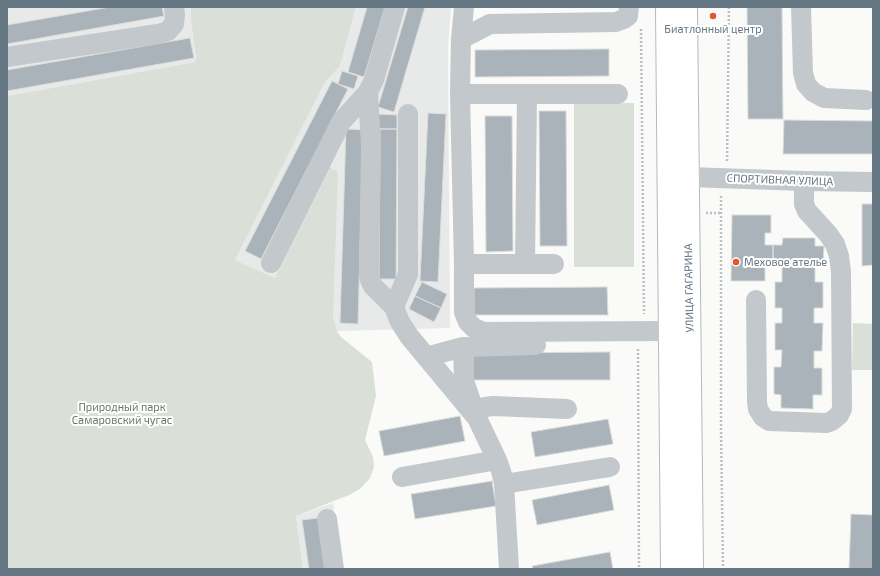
<!DOCTYPE html>
<meta charset="utf-8">
<style>
body{margin:0}
#map{position:relative;width:880px;height:576px;overflow:hidden;background:#fafaf8;font-family:"Exo 2",sans-serif}
canvas{display:block}
.frame{position:absolute;inset:0;border:8px solid #657683;pointer-events:none}
</style>
<div id="map">
<canvas width="880" height="576"></canvas>
<div class="frame"></div>
</div>
<script>
const ctx = document.querySelector('canvas').getContext('2d');
ctx.lineJoin = 'round';
function fill(path, color) { ctx.fillStyle = color; ctx.fill(path, 'evenodd'); }
const shape = rows => new Path2D(rows.map(r => 'M' + r).join(''));
function strokePath(path, color, width, dash) { ctx.strokeStyle = color; ctx.lineWidth = width; ctx.lineCap = dash ? 'butt' : 'round'; ctx.setLineDash(dash || []); ctx.stroke(path); }
function label(font, color, halo, rows, align = 'center') {
  ctx.font = font + ' "Exo 2",sans-serif'; ctx.lineWidth = 4; ctx.setLineDash([]); ctx.textBaseline = 'middle'; ctx.strokeStyle = halo; ctx.fillStyle = color; for (const [text, x, y, turn = 0] of rows) {
    ctx.save(); ctx.translate(x, y); ctx.rotate((+turn || 0) * Math.PI / 180); ctx.textAlign = isNaN(turn) ? turn : align; if (halo) ctx.strokeText(text, 0, 0); ctx.fillText(text, 0, 0); ctx.restore();
  }
}
fill(shape([
 [7,7,191,7,191,21,196,59,195,62,7,96],
 [356,7,451,7,448,48,450,328,337,331,333,316,329,167,275,278,235,260,325,82,340,66],
 [333,503,342,569,303,569,296,516]
]), '#e8e9e9');
fill(shape([
 [191,7,356,7,340,66,325,82,235,260,275,278,329,167,338,172,333,316,337,331,341,337,372,362,376,396,365,440,373,457,374,467,370,478,360,489,349,495,296,516,303,569,7,569,7,96,195,62,196,58,191,21],
 [574,103,634,103,634,267,574,267],
 [853,323,873,324,873,370,852,370]
]), '#dadfd7');
const building = shape([
 [110,7,162,7,164,16,7,44,7,25,110,7],
 [367,7,385,7,364,77,348,72,367,7],
 [408,7,425,7,394,112,378,107,408,7],
 [747,7,782,7,783,119,748,119,747,7],
 [190,38,194,58,7,91,7,70,190,38],
 [609,49,609,76,475,77,475,50,609,49],
 [342,71,358,76,354,89,338,84,342,71],
 [332,81,348,89,261,259,245,251,332,81],
 [539,111,566,111,567,246,540,246,539,111],
 [428,113,446,114,438,282,420,281,428,113],
 [376,114,397,115,397,129,376,129,376,114],
 [485,116,512,116,513,251,486,252,485,116],
 [784,120,873,121,873,154,783,154,784,120],
 [346,129,363,130,358,324,340,323,346,129],
 [380,129,397,129,396,279,379,279,380,129],
 [862,204,873,204,873,265,862,266,862,204],
 [732,215,771,215,771,233,765,233,765,245,773,245,773,266,765,265,765,281,731,281,732,215],
 [783,238,815,238,815,246,824,246,823,267,815,266,815,282,823,282,823,308,814,308,814,323,823,323,822,351,814,351,814,368,822,368,822,395,813,395,813,409,781,408,781,395,774,394,774,367,781,367,782,350,775,350,775,323,782,323,782,308,775,308,775,282,782,282,782,266,773,266,773,245,782,245,783,238],
 [422,282,447,294,441,308,415,296,422,282],
 [607,287,608,315,474,315,474,288,607,287],
 [415,296,441,308,434,322,409,309,415,296],
 [610,352,610,380,473,380,473,353,610,352],
 [460,416,465,441,384,456,379,431,460,416],
 [608,419,613,444,535,457,531,432,608,419],
 [492,481,496,506,415,519,411,494,492,481],
 [609,485,614,510,537,525,532,500,609,485],
 [851,514,873,515,873,569,849,569,851,514],
 [318,518,325,569,309,569,302,520,318,518],
 [610,552,613,569,533,569,532,566,610,552]
]);
fill(building, '#aab3b9');
strokePath(building, '#dcdcda', 1);
const major = shape([
 [667,7,672,569],
 [686,7,692,569]
]);
strokePath(major, '#b5babe', 24);
strokePath(shape([
 [641,29,644,314],
 [727,161,729,7],
 [721,196,721,430,723,569],
 [706,213,720,213],
 [638,349,639,569]
]), '#bbbfc2', 2.5, [2, 2]);
strokePath(shape([
 [464,7,461,39,460,94,464,264,464,312,468,322,474,328,483,332,670,331],
 [801,7,803,73,806,84,813,92,824,98,866,100],
 [461,39,490,24,616,22,624,19,628,16,629,7],
 [7,57,158,34,168,31,174,24,175,15,174,7],
 [368,92,371,146,369,274,370,280,373,286,394,307,400,322,409,336,477,418],
 [460,94,618,94],
 [688,177,804,181,873,182],
 [271,263,341,122,368,92,374,80,395,7],
 [525,263,527,95],
 [464,264,554,264],
 [756,300,757,402,758,409,763,417,769,421,826,423,832,421,839,415,842,409,841,272,839,256,835,244,828,234,807,211,804,204,804,181],
 [394,307,408,274,408,114],
 [426,357,463,347],
 [477,418,480,411,485,407,493,406,567,409],
 [402,477,497,460],
 [504,484,610,467],
 [327,519,334,569],
 [509,569,504,484,501,471,497,460,477,418,464,381,463,347,536,345]
]), '#c3c8cc', 20);
strokePath(major, '#fff', 22);
for (const [x, y, r, color] of [
 [713,16,4,"#e4572e"],
 [736,262,4,"#e4572e"]
]) { const dot = new Path2D(); dot.arc(x, y, r, 0, 2 * Math.PI); ctx.fillStyle = color; ctx.fill(dot); strokePath(dot, '#fff', 1.5); }
label('11px', '#657683', '#fff', [
 ["Биатлонный центр",713,29],
 ["Меховое ателье",744,262,"left"]
]);
label('11px', '#657683', '#fff', [
 ["СПОРТИВНАЯ УЛИЦА",780,180,2],
 ["УЛИЦА ГАГАРИНА",689,288,-91]
]);
label('11px', '#687a64', '#fff', [
 ["Природный парк",122,407],
 ["Самаровский чугас",122,420]
]);
</script>
